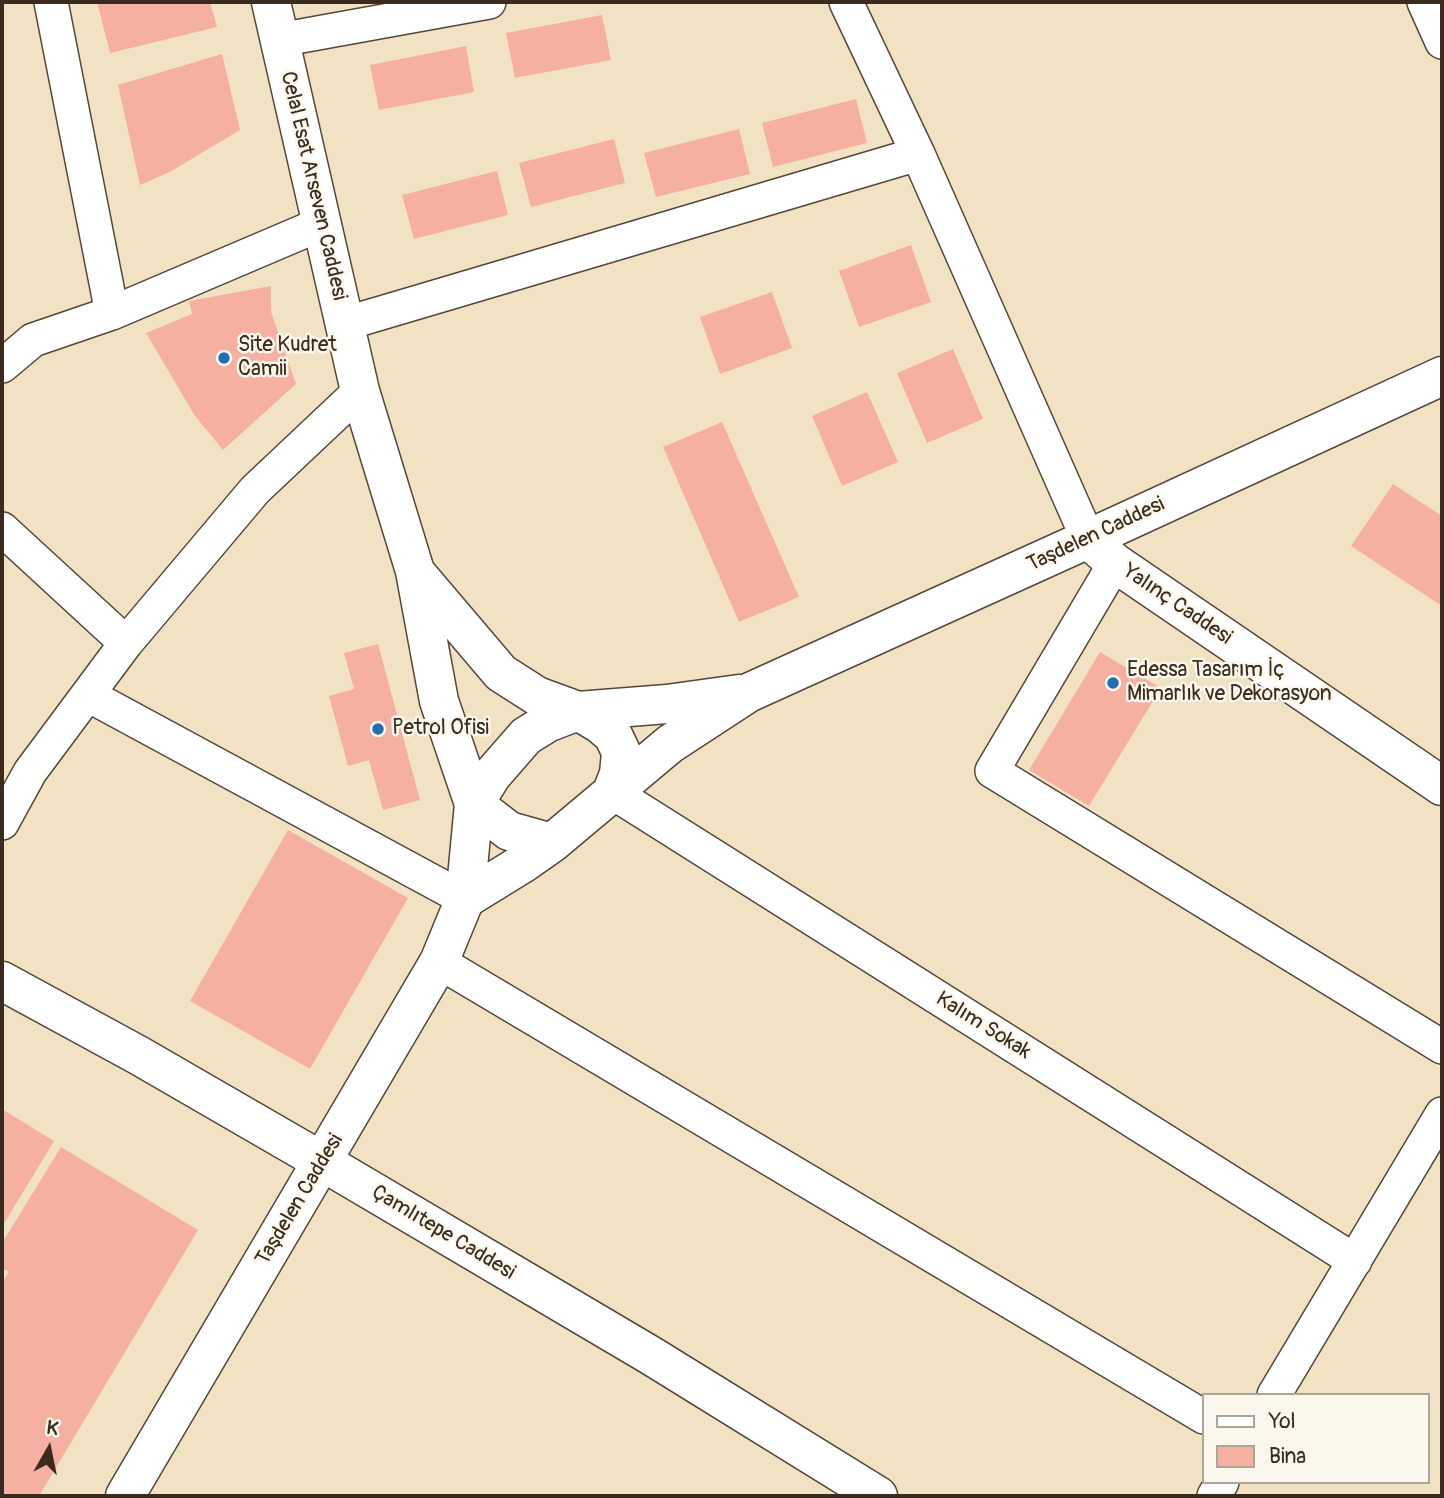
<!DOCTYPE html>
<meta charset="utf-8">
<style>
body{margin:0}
#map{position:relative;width:1444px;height:1498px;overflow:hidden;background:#f1e2c4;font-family:Pangolin,sans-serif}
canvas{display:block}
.frame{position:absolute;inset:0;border:4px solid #3b2a1e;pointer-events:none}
.legend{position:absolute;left:1202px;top:1393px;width:228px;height:91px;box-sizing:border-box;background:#fbf7ec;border:2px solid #aea59a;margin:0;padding:9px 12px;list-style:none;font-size:21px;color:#3b2a1e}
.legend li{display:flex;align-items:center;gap:14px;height:35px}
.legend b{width:35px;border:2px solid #aea59a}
.north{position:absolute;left:14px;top:1414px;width:70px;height:70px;-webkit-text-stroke:5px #fbf7ec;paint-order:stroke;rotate:9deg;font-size:19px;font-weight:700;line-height:28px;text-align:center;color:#3b2a1e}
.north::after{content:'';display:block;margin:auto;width:24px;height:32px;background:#3b2a1e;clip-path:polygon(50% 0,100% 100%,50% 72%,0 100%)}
</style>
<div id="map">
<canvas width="1444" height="1498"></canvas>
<div class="frame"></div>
<ul class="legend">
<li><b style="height:9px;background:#fff"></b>Yol</li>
<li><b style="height:19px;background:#f6b0a1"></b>Bina</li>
</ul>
<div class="north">K</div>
</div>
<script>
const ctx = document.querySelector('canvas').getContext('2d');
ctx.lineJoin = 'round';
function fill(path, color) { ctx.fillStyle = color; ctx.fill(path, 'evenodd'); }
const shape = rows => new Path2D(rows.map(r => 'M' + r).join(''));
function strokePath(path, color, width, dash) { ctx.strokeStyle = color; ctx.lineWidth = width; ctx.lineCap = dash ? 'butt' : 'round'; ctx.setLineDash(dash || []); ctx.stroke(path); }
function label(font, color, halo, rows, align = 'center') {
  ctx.font = font + ' Pangolin,sans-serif'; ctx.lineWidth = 5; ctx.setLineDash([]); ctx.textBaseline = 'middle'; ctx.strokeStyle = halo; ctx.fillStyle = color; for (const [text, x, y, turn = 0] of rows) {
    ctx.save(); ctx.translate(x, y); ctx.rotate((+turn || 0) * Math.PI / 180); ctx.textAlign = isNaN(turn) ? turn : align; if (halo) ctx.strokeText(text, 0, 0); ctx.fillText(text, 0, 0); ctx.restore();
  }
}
fill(shape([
 [97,2,210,2,217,27,110,53],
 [602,15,611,60,515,78,506,33],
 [466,46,474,92,379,110,370,65],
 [222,54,240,130,170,172,140,185,118,85],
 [856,99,867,143,773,167,762,123],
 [739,129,750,174,656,197,644,153],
 [614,139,625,183,531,207,519,163],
 [497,171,508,215,414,239,402,195],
 [911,245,931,302,859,327,839,271],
 [271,286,271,312,296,384,223,450,195,416,146,333,192,314,189,301],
 [772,292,792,348,720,374,700,317],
 [953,349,983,419,927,443,897,373],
 [867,392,898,462,842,486,812,416],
 [722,422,799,597,739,622,663,447],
 [1393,484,1442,516,1442,606,1351,546],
 [378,644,420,800,383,810,369,760,348,766,329,696,354,689,344,653],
 [1100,652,1161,688,1089,806,1029,770],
 [288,830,408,898,310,1069,190,1001],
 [2,1109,54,1141,2,1227],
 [61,1147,198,1230,39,1496,2,1496,2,1283,9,1272,2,1268,2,1243]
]), '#f6b0a1');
const street = shape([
 [1424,2,1442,42],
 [279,40,489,2],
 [918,154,1088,539],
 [112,313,321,224],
 [344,324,918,154,846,2],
 [2,366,33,340,112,313,51,2],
 [2,529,126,643],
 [1115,563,992,771,1442,1047],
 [88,695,465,899],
 [612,792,1355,1261],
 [2,823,30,772,126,643,255,490,360,391],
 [439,962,1204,1417],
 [1274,1395,1442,1114],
 [1214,1496,1222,1482]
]);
const secondary = shape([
 [271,2,360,391,415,571,439,701,474,804,509,831,552,843],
 [1088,539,1115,563,1442,786],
 [416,573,501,673,537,696,578,711,600,724,613,735,621,752,619,774,612,792],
 [465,899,525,862,552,843,670,744,748,693,1088,539,1442,376],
 [2,981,138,1055,323,1162,650,1355,878,1496],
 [125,1496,439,962,465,899,474,804,492,775,526,736,547,723,578,711,667,704,739,694]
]);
strokePath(street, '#564637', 36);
strokePath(secondary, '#564637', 41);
strokePath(street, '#fff', 33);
strokePath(secondary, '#fff', 38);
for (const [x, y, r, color] of [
 [224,358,7,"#1f6fb2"],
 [1113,683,7,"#1f6fb2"],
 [378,729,7,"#1f6fb2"]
]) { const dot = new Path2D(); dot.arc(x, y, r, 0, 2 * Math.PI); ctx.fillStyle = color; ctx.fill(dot); strokePath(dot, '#fbf7ec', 2.5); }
label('21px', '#3b2a1e', '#fbf7ec', [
 ["Celal Esat Arseven Caddesi",313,186,77],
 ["Taşdelen Caddesi",1096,535,-25],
 ["Yalınç Caddesi",1177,605,34],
 ["Kalım Sokak",983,1026,32],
 ["Taşdelen Caddesi",300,1200,-59],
 ["Çamlıtepe Caddesi",443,1233,31]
]);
label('21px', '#3b2a1e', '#fbf7ec', [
 ["Site Kudret",238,346],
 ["Camii",238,370],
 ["Edessa Tasarım İç",1127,671],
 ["Mimarlık ve Dekorasyon",1127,695],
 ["Petrol Ofisi",392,729]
], 'left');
</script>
